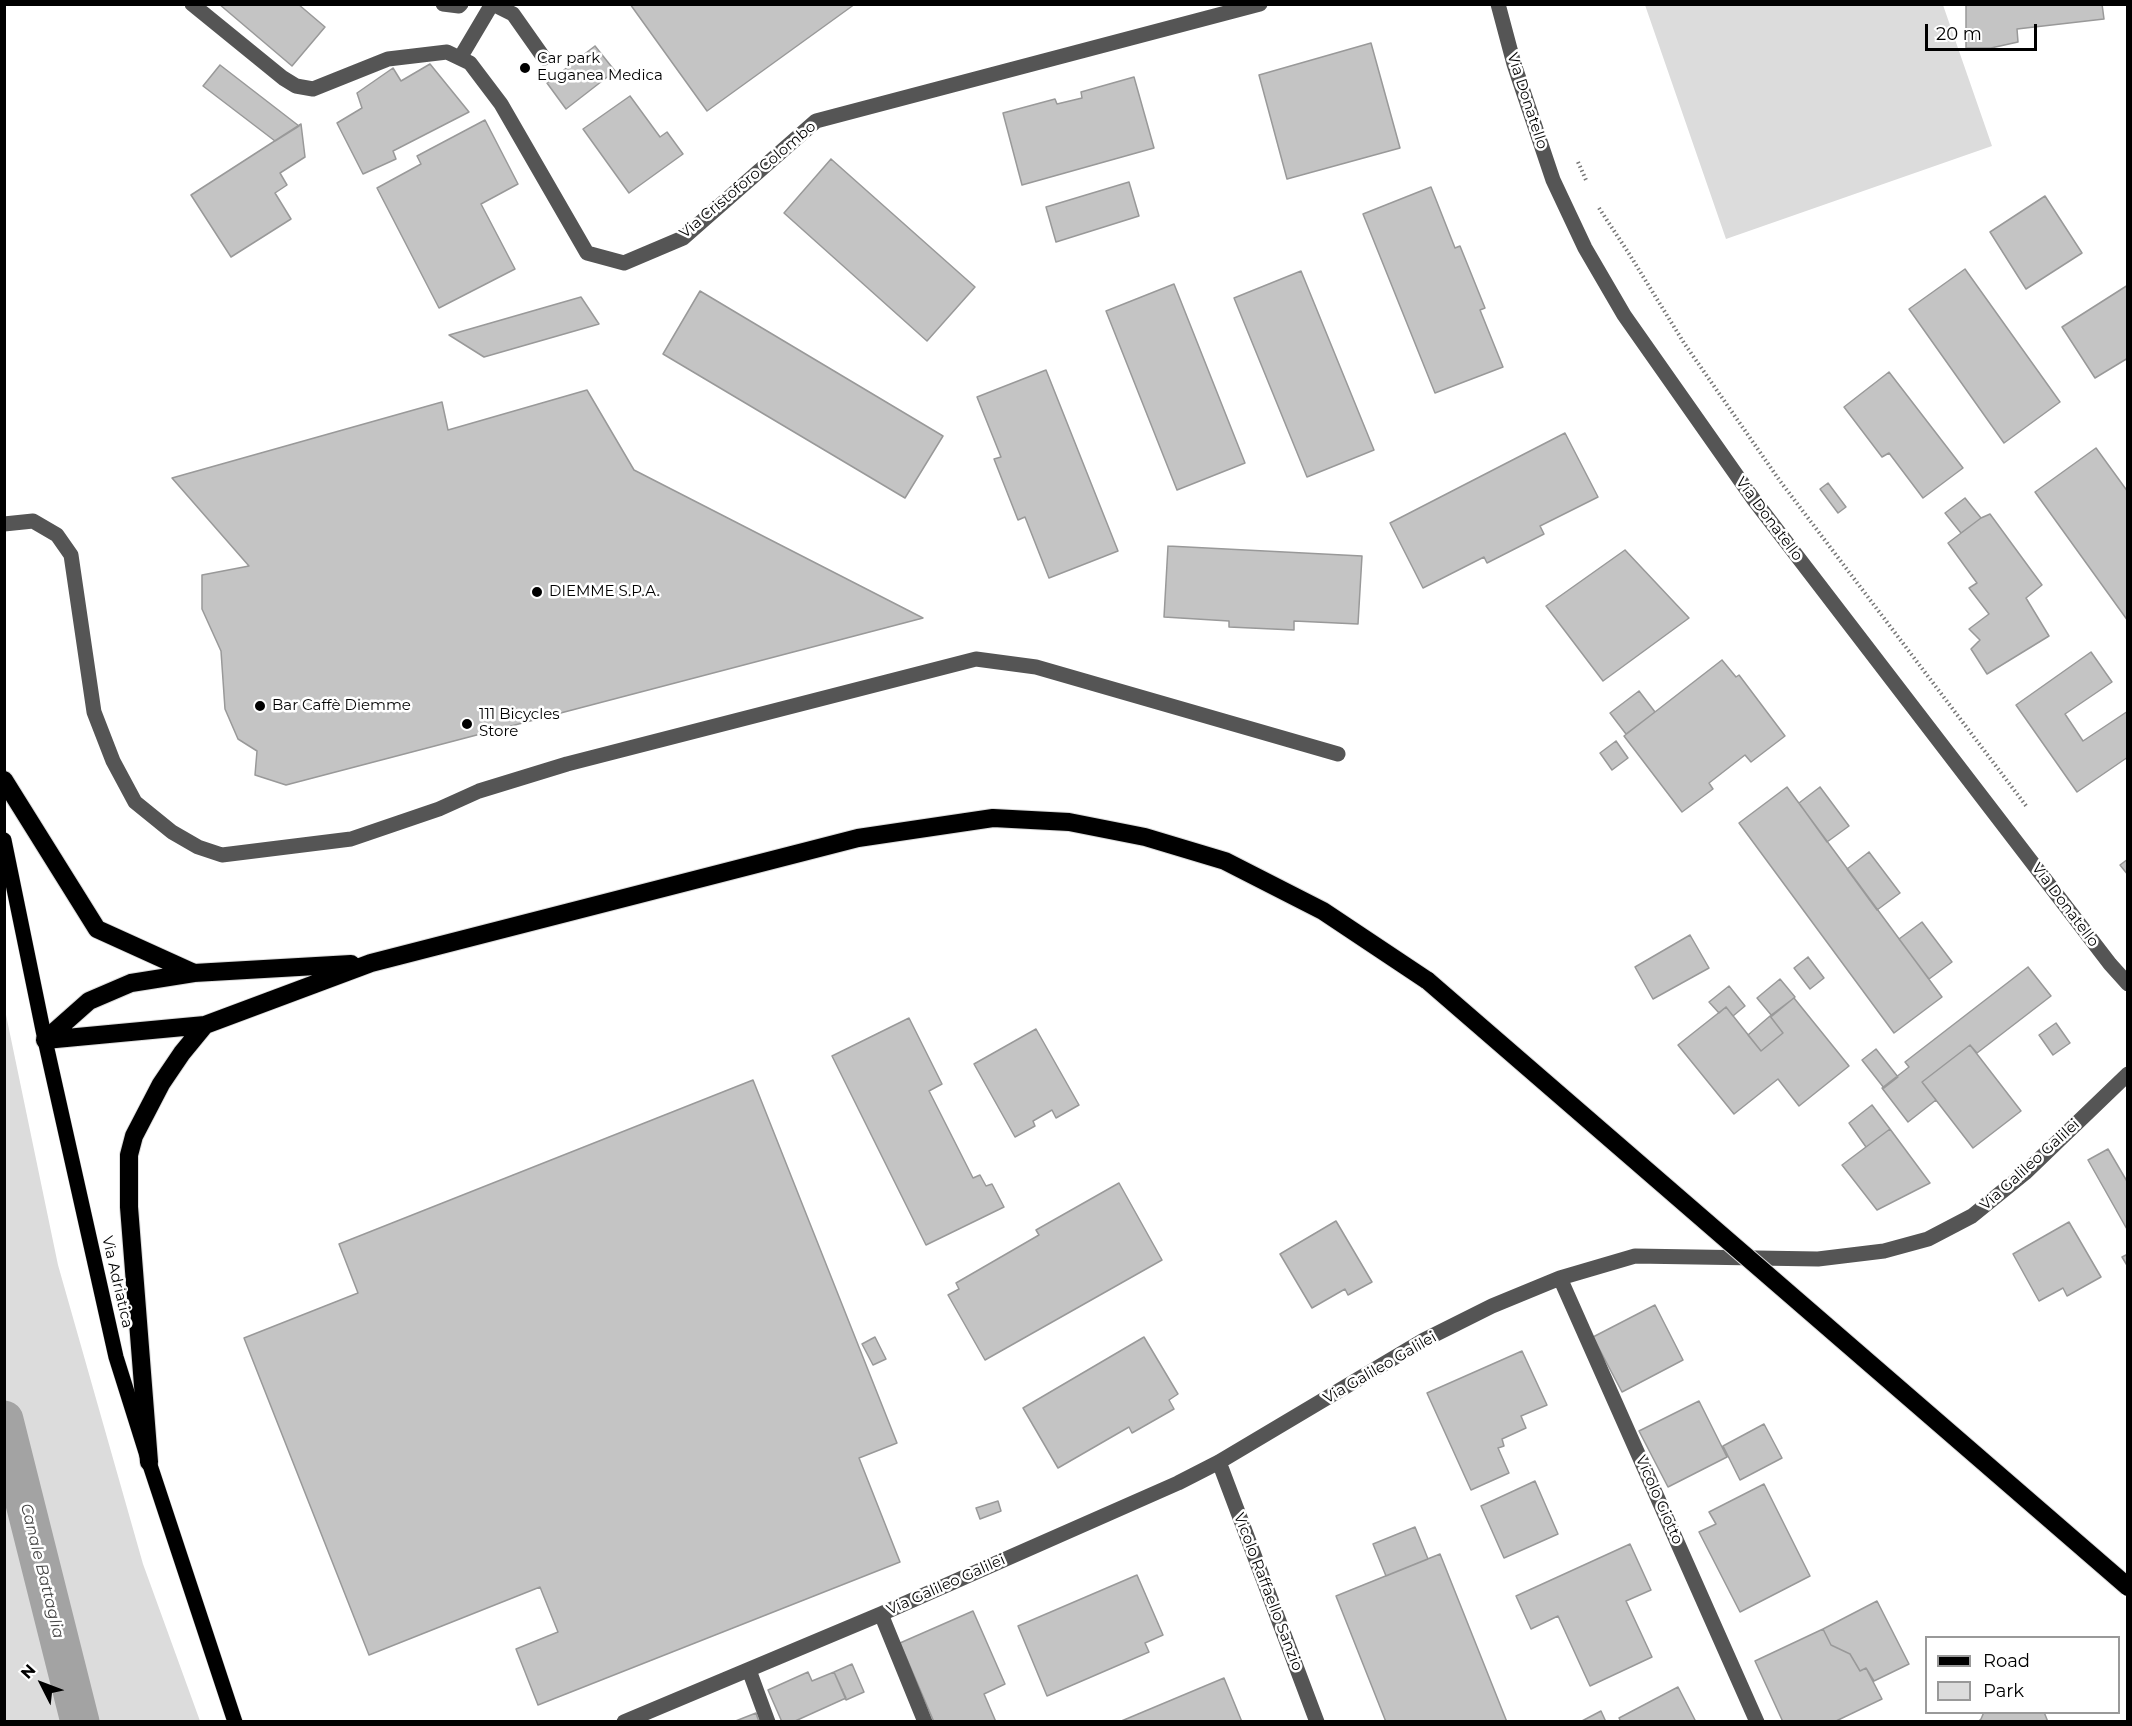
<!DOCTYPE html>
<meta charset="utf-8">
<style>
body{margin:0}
#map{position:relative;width:2132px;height:1726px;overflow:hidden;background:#fff;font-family:Montserrat,sans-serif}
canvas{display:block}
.frame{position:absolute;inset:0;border:6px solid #000;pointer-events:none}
.legend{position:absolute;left:1925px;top:1636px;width:195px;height:78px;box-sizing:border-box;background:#fff;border:2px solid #999;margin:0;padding:8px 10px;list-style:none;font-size:18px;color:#000}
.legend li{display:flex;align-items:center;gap:12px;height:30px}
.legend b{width:30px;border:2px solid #999}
.north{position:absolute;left:12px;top:1654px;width:60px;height:60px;-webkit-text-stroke:4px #fff;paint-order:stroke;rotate:312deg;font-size:16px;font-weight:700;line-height:24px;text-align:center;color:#000}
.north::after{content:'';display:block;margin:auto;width:21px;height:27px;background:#000;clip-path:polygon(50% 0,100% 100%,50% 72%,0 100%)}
.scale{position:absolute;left:1925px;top:24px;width:112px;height:27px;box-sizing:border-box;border:3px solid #000;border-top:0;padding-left:8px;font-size:18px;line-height:21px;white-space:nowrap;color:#000;-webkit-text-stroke:4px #fff;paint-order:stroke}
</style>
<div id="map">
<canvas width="2132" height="1726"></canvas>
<div class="frame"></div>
<ul class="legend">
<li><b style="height:8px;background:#000"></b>Road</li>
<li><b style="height:16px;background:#dcdcdc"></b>Park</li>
</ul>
<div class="north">N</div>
<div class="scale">20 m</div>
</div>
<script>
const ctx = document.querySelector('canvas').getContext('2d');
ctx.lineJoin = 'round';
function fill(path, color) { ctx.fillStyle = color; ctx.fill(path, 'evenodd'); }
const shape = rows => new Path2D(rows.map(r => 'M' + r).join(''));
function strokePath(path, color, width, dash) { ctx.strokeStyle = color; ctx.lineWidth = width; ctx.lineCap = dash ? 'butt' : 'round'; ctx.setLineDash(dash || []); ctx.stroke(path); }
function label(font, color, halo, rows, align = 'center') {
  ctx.font = font + ' Montserrat,sans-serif'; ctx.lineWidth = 5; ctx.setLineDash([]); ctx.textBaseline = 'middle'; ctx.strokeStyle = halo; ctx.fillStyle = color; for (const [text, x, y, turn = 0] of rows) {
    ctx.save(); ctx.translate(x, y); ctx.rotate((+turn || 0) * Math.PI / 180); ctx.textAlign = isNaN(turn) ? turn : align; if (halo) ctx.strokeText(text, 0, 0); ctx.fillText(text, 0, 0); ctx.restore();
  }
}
fill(shape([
 [1645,5,1943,5,1992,146,1726,239],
 [5,1010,58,1265,143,1564,200,1721,5,1721]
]), '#dcdcdc');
strokePath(shape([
 [4,1420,80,1722]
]), '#a3a3a3', 39);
const building = shape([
 [219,4,298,4,325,27,292,66,219,4],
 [630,4,855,4,707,111,630,4],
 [1966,4,2102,4,2104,19,2017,29,2018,42,1991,48,1966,48,1966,4],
 [1371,43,1400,148,1287,179,1259,75,1371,43],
 [595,46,615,71,566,109,547,83,595,46],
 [430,64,469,112,393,151,396,159,363,174,337,123,362,108,357,93,393,68,401,81,430,64],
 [220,65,299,126,275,141,203,86,220,65],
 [1134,77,1154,148,1022,185,1003,113,1055,99,1057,104,1082,98,1081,92,1134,77],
 [630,96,660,137,667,132,683,154,629,193,583,129,630,96],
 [485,120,518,184,481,204,515,269,439,308,377,188,421,164,417,156,485,120],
 [301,124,305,157,280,173,287,185,275,193,291,219,231,257,191,195,301,124],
 [831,159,975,287,927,341,784,213,831,159],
 [1129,182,1139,216,1056,242,1046,207,1129,182],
 [1431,187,1455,248,1460,246,1485,308,1480,310,1503,367,1435,393,1363,214,1431,187],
 [2045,196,2082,253,2026,289,1990,232,2045,196],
 [1965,269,2060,402,2004,443,1909,309,1965,269],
 [1301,271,1374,450,1307,477,1234,298,1301,271],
 [1174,284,1245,463,1177,490,1106,311,1174,284],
 [2128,285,2128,358,2095,378,2062,327,2128,285],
 [700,291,943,436,905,498,663,354,700,291],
 [581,297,599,324,484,357,449,335,581,297],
 [1046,370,1118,551,1049,578,1025,517,1018,520,994,459,1001,457,977,397,1046,370],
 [1889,372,1963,468,1923,498,1889,453,1882,457,1844,407,1889,372],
 [587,390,634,470,923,618,286,785,255,775,257,751,238,739,225,709,221,651,202,609,202,575,249,566,172,478,442,402,448,430,587,390],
 [1565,433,1598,497,1540,526,1544,534,1487,563,1484,557,1423,588,1390,523,1565,433],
 [2096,448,2128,492,2128,621,2035,492,2096,448],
 [1828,483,1846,507,1838,513,1820,489,1828,483],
 [1965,498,1981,518,1961,533,1945,513,1965,498],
 [1990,514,2042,585,2026,598,2049,636,1987,674,1971,649,1980,640,1969,629,1989,614,1969,588,1977,583,1948,543,1981,518,1990,514],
 [1168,546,1362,556,1358,624,1294,621,1294,630,1229,627,1229,621,1164,617,1168,546],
 [1625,550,1689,618,1603,681,1546,606,1625,550],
 [2091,652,2112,682,2065,714,2083,741,2128,711,2128,757,2077,792,2016,705,2091,652],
 [1722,660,1736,677,1739,675,1785,736,1751,762,1745,755,1709,783,1713,789,1682,812,1624,736,1722,660],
 [1639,691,1655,712,1626,734,1610,713,1639,691],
 [1616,741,1628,758,1612,770,1600,753,1616,741],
 [1787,787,1942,997,1894,1033,1739,823,1787,787],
 [1820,787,1849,826,1827,842,1799,803,1820,787],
 [1869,852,1900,893,1877,910,1847,869,1869,852],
 [2128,859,2128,875,2120,865,2128,859],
 [1922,922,1952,962,1929,979,1899,939,1922,922],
 [1690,935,1709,968,1653,999,1635,967,1690,935],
 [1808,957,1824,978,1810,989,1794,968,1808,957],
 [2028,967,2051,996,1977,1053,1970,1045,1922,1082,1936,1100,1908,1122,1882,1088,1909,1067,1905,1062,2028,967],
 [1780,979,1795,997,1772,1016,1757,998,1780,979],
 [1729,986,1745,1006,1733,1016,1726,1007,1719,1013,1709,1002,1729,986],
 [1794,998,1849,1066,1799,1106,1778,1079,1734,1114,1678,1045,1726,1007,1761,1051,1783,1033,1770,1016,1794,998],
 [1770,1016,1783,1033,1761,1051,1748,1035,1770,1016],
 [909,1018,942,1084,929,1091,973,1178,980,1175,986,1186,992,1184,1004,1207,926,1245,832,1056,909,1018],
 [2056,1023,2070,1043,2053,1055,2039,1035,2056,1023],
 [1036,1029,1079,1105,1056,1118,1052,1110,1033,1121,1035,1126,1015,1137,974,1064,1036,1029],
 [1970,1045,2021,1111,1973,1148,1922,1082,1970,1045],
 [1876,1049,1898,1077,1884,1088,1862,1060,1876,1049],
 [753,1080,897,1443,859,1458,900,1562,538,1705,516,1649,558,1632,540,1587,369,1655,244,1338,358,1293,339,1244,753,1080],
 [1872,1105,1890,1129,1866,1147,1849,1123,1872,1105],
 [1890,1129,1930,1183,1877,1210,1842,1165,1890,1129],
 [2108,1149,2128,1183,2128,1231,2088,1160,2108,1149],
 [1119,1183,1162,1260,985,1360,948,1295,959,1289,956,1283,1039,1235,1036,1230,1119,1183],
 [1336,1221,1372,1282,1348,1295,1345,1289,1312,1308,1280,1254,1336,1221],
 [2069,1222,2101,1277,2067,1296,2063,1288,2039,1301,2013,1254,2069,1222],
 [2128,1254,2128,1267,2122,1257,2128,1254],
 [1655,1305,1683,1360,1622,1392,1593,1337,1655,1305],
 [875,1337,886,1359,873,1365,862,1344,875,1337],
 [1144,1337,1178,1394,1169,1400,1174,1409,1132,1433,1129,1427,1058,1468,1023,1408,1144,1337],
 [1522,1351,1547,1405,1521,1416,1526,1428,1502,1439,1504,1446,1498,1448,1509,1473,1471,1490,1427,1393,1522,1351],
 [1699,1401,1727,1457,1668,1487,1639,1431,1699,1401],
 [1764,1424,1782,1458,1740,1480,1723,1446,1764,1424],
 [1535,1481,1558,1534,1504,1558,1481,1506,1535,1481],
 [1764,1484,1810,1576,1740,1612,1699,1532,1716,1524,1709,1512,1764,1484],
 [998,1501,1001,1511,980,1519,976,1508,998,1501],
 [1415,1527,1428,1559,1386,1576,1373,1544,1415,1527],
 [1630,1544,1651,1590,1626,1601,1652,1657,1590,1686,1558,1616,1531,1629,1516,1596,1630,1544],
 [1440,1554,1507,1722,1386,1722,1336,1596,1440,1554],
 [1137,1575,1163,1635,1145,1643,1149,1652,1047,1696,1018,1626,1137,1575],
 [1877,1601,1909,1664,1874,1681,1866,1668,1860,1671,1850,1654,1831,1645,1823,1629,1877,1601],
 [973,1611,1005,1684,984,1694,996,1722,934,1722,900,1643,973,1611],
 [1823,1629,1831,1645,1850,1654,1860,1671,1866,1668,1882,1699,1834,1722,1783,1722,1755,1661,1823,1629],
 [852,1664,864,1692,846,1700,834,1672,852,1664],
 [808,1672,812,1681,834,1672,846,1698,793,1722,782,1722,768,1690,808,1672],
 [1224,1678,1242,1722,1119,1722,1224,1678],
 [1678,1687,1696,1722,1621,1722,1619,1718,1678,1687],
 [1601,1711,1606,1722,1580,1722,1601,1711],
 [1984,1712,2044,1712,2048,1722,1978,1722,1981,1719,1984,1712],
 [756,1713,759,1722,733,1722,756,1713]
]);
fill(building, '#c4c4c4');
strokePath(building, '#999', 1.5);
const major = shape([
 [4,840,45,1040,116,1357,149,1462,235,1722]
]);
const highway = shape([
 [4,780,97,929,194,973],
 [45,1040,205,1025,371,963,858,838,993,818,1069,822,1145,837,1225,861,1323,911,1428,981],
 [45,1040,89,1001,131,983,194,973,351,964],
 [149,1462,129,1207,129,1155,134,1136,161,1084,182,1053,205,1025]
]);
strokePath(major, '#dbdbdb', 16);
strokePath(highway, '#dbdbdb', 20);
strokePath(shape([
 [1578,162,1586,180],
 [1599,208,1628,252,1684,343,1780,481,2027,807]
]), '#777', 4, [1.5, 3]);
strokePath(shape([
 [192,4,283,78,296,86,313,89,388,59,447,52,470,63,501,104,587,253,624,263,683,238,816,121,1260,4],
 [443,4,459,6,461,4],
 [493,4,513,14,544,58],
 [1498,4,1514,64,1553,180,1585,248,1624,315,1754,500,2110,964,2128,984],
 [460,58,492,4],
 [4,524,33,521,57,535,71,555,94,712,113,761,135,802,172,832,198,847,222,855,351,839,439,809,479,791,567,764,976,659,1036,667,1338,754],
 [1560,1278,1757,1722],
 [1219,1462,1317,1722],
 [881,1614,925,1722],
 [749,1670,768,1722],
 [624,1722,881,1614,1178,1483,1219,1462,1424,1340,1492,1306,1560,1278,1635,1256,1818,1259,1884,1251,1928,1239,1972,1216,2025,1173,2128,1074]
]), '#555', 15);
strokePath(major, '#000', 15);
strokePath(highway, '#000', 18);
const highwayBridge = shape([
 [1428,981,2128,1587]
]);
strokePath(highwayBridge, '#dbdbdb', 20, []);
strokePath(highwayBridge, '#000', 18);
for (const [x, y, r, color] of [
 [525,68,6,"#000"],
 [537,592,6,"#000"],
 [260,706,6,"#000"],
 [467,724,6,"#000"]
]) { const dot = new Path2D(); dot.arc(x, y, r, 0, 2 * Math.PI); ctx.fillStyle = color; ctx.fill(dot); strokePath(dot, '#fff', 2); }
label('15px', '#000', '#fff', [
 ["Car park",537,59],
 ["Euganea Medica",537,76],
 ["DIEMME S.P.A.",549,592],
 ["Bar Caffè Diemme",272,706],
 ["111 Bicycles",479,715],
 ["Store",479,732]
], 'left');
label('15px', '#000', '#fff', [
 ["Via Donatello",1527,101,72],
 ["Via Cristoforo Colombo",748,180,-40],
 ["Via Donatello",1769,519,53],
 ["Via Donatello",2065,905,53],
 ["Via Galileo Galilei",2030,1165,-42],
 ["Via Adriatica",117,1282,77],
 ["Via Galileo Galilei",1380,1368,-30],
 ["Vicolo Giotto",1659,1500,66],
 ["Via Galileo Galilei",946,1585,-24],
 ["Vicolo Raffaello Sanzio",1268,1592,69]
]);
label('italic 16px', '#444', '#fff', [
 ["Canale Battaglia",42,1571,76]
]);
</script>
